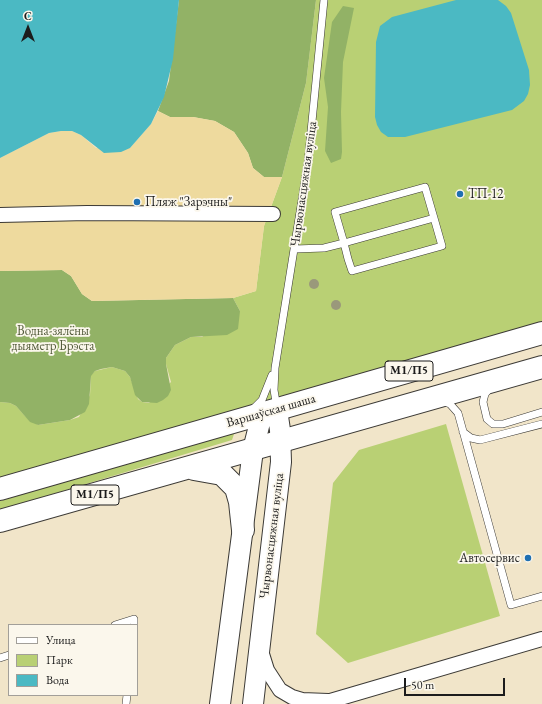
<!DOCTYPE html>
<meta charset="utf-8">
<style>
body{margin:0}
#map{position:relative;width:542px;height:704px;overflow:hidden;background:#f1e5c9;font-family:"EB Garamond",serif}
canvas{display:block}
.legend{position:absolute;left:8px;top:624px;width:130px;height:72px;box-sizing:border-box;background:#fbf7ec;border:1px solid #a29f99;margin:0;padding:5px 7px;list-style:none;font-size:12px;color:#1c1c1c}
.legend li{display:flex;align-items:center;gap:8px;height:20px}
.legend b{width:20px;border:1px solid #a29f99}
.north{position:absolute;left:8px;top:8px;width:40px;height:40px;-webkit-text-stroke:3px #fbf7ec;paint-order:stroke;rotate:0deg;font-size:11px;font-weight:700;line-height:16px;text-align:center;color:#1c1c1c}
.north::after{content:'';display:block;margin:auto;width:14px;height:18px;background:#1c1c1c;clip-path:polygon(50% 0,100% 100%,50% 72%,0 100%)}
.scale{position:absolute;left:404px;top:678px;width:101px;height:18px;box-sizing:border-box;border:2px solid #1c1c1c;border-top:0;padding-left:5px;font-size:12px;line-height:14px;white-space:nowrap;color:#1c1c1c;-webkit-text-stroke:3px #fbf7ec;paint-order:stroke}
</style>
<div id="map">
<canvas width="542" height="704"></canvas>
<ul class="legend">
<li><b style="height:5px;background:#fff"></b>Улица</li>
<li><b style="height:11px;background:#b9d074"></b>Парк</li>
<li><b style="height:11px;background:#4bb9c3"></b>Вода</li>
</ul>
<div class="north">С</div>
<div class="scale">50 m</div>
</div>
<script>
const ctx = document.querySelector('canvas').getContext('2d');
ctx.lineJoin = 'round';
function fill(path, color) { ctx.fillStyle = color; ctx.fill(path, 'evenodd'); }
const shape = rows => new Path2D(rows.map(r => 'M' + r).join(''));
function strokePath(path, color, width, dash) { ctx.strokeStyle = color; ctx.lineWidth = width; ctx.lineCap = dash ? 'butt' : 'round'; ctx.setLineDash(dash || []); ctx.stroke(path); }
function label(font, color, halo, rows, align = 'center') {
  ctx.font = font + ' "EB Garamond",serif'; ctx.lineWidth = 3.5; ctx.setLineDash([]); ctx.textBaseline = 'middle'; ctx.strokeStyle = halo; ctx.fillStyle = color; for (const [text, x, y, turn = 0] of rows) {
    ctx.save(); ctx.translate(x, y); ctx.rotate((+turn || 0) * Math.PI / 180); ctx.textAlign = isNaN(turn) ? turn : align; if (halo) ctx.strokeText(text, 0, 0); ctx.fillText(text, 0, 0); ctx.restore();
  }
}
fill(shape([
 [316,0,542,0,542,323,254,404,0,480,0,402,10,403,16,406,25,416,38,425,70,420,79,417,90,395,91,375,95,371,112,367,125,371,130,377,138,399,142,402,149,403,171,382,166,364,166,358,175,345,191,337,202,337,240,311,233,298,256,291,264,226,282,177,306,83],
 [446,424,500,616,348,663,316,634,333,483,359,450],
 [230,433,234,434,232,440,0,510,0,501]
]), '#b9d074');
fill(shape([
 [179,0,316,0,306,83,282,177,264,177,253,168,248,153,234,132,215,121,193,117,170,117,158,111,169,81],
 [343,6,354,8,343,62,341,112,342,152,341,159,331,163,325,151,328,107,324,78,332,22],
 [62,270,71,276,82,294,92,301,233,298,240,311,238,329,227,335,191,337,175,345,166,358,166,364,171,390,168,396,163,400,157,403,142,402,135,395,130,377,125,371,112,367,101,369,95,371,91,376,89,404,85,412,70,420,38,425,30,422,16,406,10,403,0,402,0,271]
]), '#92b266');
fill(shape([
 [158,111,170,117,193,117,215,121,234,132,248,153,253,168,264,177,282,177,264,226,256,291,233,298,92,301,82,294,71,276,62,270,0,271,0,158,49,133,61,131,72,131,81,135,96,148,130,148,151,124]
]), '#eeda9e');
fill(shape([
 [0,0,179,0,173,59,164,97,151,124,130,148,121,152,104,153,81,135,72,131,61,131,49,133,0,158],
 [456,0,498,0,506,6,511,13,529,70,530,85,528,94,524,101,512,110,405,137,388,137,381,132,377,125,375,117,376,42,380,26,392,17]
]), '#4bb9c3');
const lane = shape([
 [295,249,324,248,344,243,434,218,425,187,335,212,344,243,348,259,352,271,442,246,434,218],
 [490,388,485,394,483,402,487,419,493,424,503,424,542,412],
 [442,401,450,404,458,413,511,605,542,596],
 [277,408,274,390,275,368,308,162,324,0],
 [253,409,262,400,272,375],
 [463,432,471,438,480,440,542,424],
 [115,625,134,619,134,625],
 [0,658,9,655],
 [126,704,127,695]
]);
const street = shape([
 [0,215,87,213,273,214],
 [262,654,267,670,280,690,292,697,302,700,328,701],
 [320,704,542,639]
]);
const secondary = shape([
 [220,704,253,450,262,414],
 [253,704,281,462,280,430,277,410]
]);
const highway = shape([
 [194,469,222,474,236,488,240,502,243,530],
 [0,489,542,333],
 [0,521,542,367]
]);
strokePath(lane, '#3c3a36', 8);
strokePath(street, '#3c3a36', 16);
strokePath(secondary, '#3c3a36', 22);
strokePath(highway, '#3c3a36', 24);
strokePath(lane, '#fff', 7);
strokePath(street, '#fff', 14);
strokePath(secondary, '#fff', 20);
strokePath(highway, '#fff', 22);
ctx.fillStyle = '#9a997b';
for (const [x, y] of [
 [314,284],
 [336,305]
]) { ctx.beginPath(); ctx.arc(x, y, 5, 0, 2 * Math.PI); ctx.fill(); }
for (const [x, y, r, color] of [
 [460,194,4,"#1f6fb2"],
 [137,202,4,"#1f6fb2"],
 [528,558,4,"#1f6fb2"]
]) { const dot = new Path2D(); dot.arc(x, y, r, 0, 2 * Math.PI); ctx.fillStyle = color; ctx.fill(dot); strokePath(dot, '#fbf7ec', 1.5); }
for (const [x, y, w] of [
 [409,371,48],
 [95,495,48]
]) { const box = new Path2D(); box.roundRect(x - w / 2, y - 10, w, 20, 3); ctx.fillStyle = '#fbf7ec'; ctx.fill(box); strokePath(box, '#1c1c1c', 1); }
label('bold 12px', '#1c1c1c', null, [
 ["М1/П5",409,371],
 ["М1/П5",95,495]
]);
label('13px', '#1c1c1c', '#fbf7ec', [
 ["Чырвонасцяжная вуліца",304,184,-82],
 ["Варшаўская шаша",271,411,-16],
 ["Чырвонасцяжная вуліца",272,536,-83]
]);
label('13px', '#1c1c1c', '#fbf7ec', [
 ["ТП-12",468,194],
 ["Пляж \"Зарэчны\"",145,202],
 ["Автосервис",520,558,"right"]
], 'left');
label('13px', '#535b3b', '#fbf7ec', [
 ["Водна-зялёны",53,331],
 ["дыяметр Брэста",53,346]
]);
</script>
